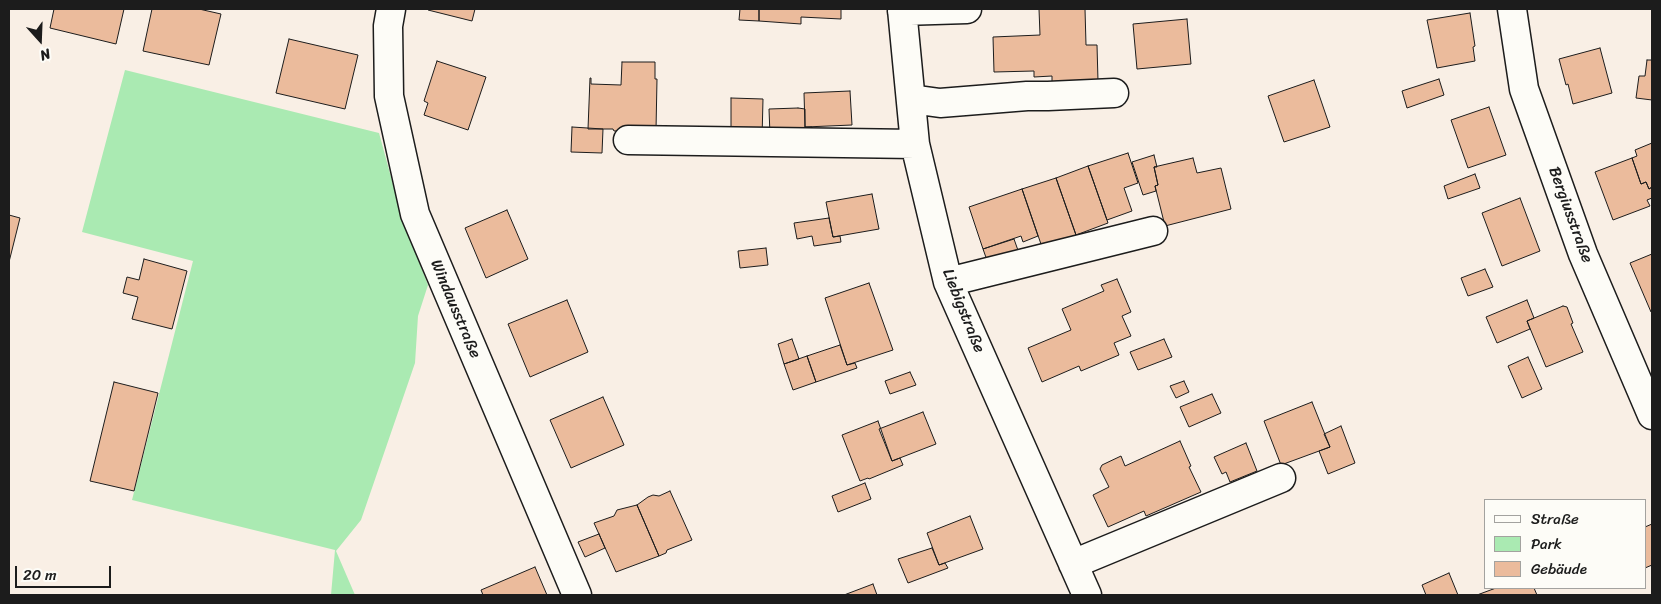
<!DOCTYPE html>
<meta charset="utf-8">
<style>
body{margin:0}
#map{position:relative;width:1661px;height:604px;overflow:hidden;background:#f9efe5;font-family:Sriracha,sans-serif}
canvas{display:block}
.frame{position:absolute;inset:0;border:10px solid #1c1c1c;pointer-events:none}
.legend{position:absolute;left:1484px;top:499px;width:162px;height:90px;box-sizing:border-box;background:#fdfcf7;border:1px solid #a3a29f;margin:0;padding:6px 9px;list-style:none;font-size:15px;color:#1c1c1c}
.legend li{display:flex;align-items:center;gap:10px;height:25px}
.legend b{width:25px;border:1px solid #a3a29f}
.north{position:absolute;left:15px;top:15px;width:50px;height:50px;-webkit-text-stroke:4px #fdfcf7;paint-order:stroke;rotate:160deg;font-size:14px;font-weight:700;line-height:20px;text-align:center;color:#1c1c1c}
.north::after{content:'';display:block;margin:auto;width:18px;height:22px;background:#1c1c1c;clip-path:polygon(50% 0,100% 100%,50% 72%,0 100%)}
.scale{position:absolute;left:15px;top:566px;width:96px;height:22px;box-sizing:border-box;border:2px solid #1c1c1c;border-top:0;padding-left:6px;font-size:15px;line-height:18px;white-space:nowrap;color:#1c1c1c;-webkit-text-stroke:4px #fdfcf7;paint-order:stroke}
</style>
<div id="map">
<canvas width="1661" height="604"></canvas>
<div class="frame"></div>
<ul class="legend">
<li><b style="height:6px;background:#fdfcf7"></b>Straße</li>
<li><b style="height:14px;background:#aaeab2"></b>Park</li>
<li><b style="height:14px;background:#ebbb9c"></b>Gebäude</li>
</ul>
<div class="north">N</div>
<div class="scale">20 m</div>
</div>
<script>
const ctx = document.querySelector('canvas').getContext('2d');
ctx.lineJoin = 'round';
function fill(path, color) { ctx.fillStyle = color; ctx.fill(path, 'evenodd'); }
const shape = rows => new Path2D(rows.map(r => 'M' + r).join(''));
function strokePath(path, color, width, dash) { ctx.strokeStyle = color; ctx.lineWidth = width; ctx.lineCap = dash ? 'butt' : 'round'; ctx.setLineDash(dash || []); ctx.stroke(path); }
function label(font, color, halo, rows, align = 'center') {
  ctx.font = font + ' Sriracha,sans-serif'; ctx.lineWidth = 4; ctx.setLineDash([]); ctx.textBaseline = 'middle'; ctx.strokeStyle = halo; ctx.fillStyle = color; for (const [text, x, y, turn = 0] of rows) {
    ctx.save(); ctx.translate(x, y); ctx.rotate((+turn || 0) * Math.PI / 180); ctx.textAlign = isNaN(turn) ? turn : align; if (halo) ctx.strokeText(text, 0, 0); ctx.fillText(text, 0, 0); ctx.restore();
  }
}
fill(shape([
 [125,70,379,133,400,210,428,285,418,316,415,363,361,520,336,551,355,595,331,595,335,550,132,500,193,261,82,232]
]), '#aaeab2');
const building = shape([
 [54,9,124,9,116,44,50,28,54,9],
 [152,9,199,9,221,14,209,65,143,51,152,9],
 [428,9,475,9,472,21,428,10,428,9],
 [740,9,759,9,759,21,739,20,740,9],
 [759,9,841,9,841,19,801,17,801,24,759,21,759,9],
 [1039,9,1085,9,1086,45,1097,45,1098,81,1052,83,1052,76,1034,77,1034,71,994,72,993,37,1040,35,1039,9],
 [1470,13,1475,46,1473,47,1475,61,1437,68,1427,20,1470,13],
 [1187,19,1191,64,1137,69,1133,24,1187,19],
 [289,39,358,55,345,109,276,93,289,39],
 [1600,48,1612,93,1573,104,1568,84,1566,85,1559,59,1600,48],
 [1647,60,1652,60,1652,100,1636,98,1639,76,1645,76,1647,60],
 [437,61,486,77,468,130,424,115,428,103,424,101,437,61],
 [622,62,655,62,655,79,657,79,656,130,614,131,613,129,588,129,590,78,591,78,591,84,621,85,622,62],
 [1439,79,1444,95,1407,108,1402,91,1439,79],
 [1314,80,1330,127,1284,142,1268,96,1314,80],
 [850,91,852,125,805,127,804,93,850,91],
 [731,98,763,99,762,139,731,138,731,98],
 [1489,107,1506,155,1468,168,1451,120,1489,107],
 [798,108,805,109,805,127,812,127,812,133,770,135,769,109,798,108],
 [572,127,603,129,602,153,571,152,572,127],
 [1652,143,1652,187,1649,189,1646,182,1641,184,1632,158,1637,156,1635,150,1652,143],
 [1128,153,1138,183,1124,188,1132,211,1107,220,1088,166,1128,153],
 [1154,155,1157,167,1154,167,1158,185,1155,186,1156,191,1143,195,1132,162,1154,155],
 [1193,158,1197,173,1221,168,1231,209,1165,226,1155,186,1158,185,1154,167,1193,158],
 [1632,158,1641,184,1646,182,1649,189,1652,187,1652,198,1647,200,1650,206,1613,220,1595,172,1632,158],
 [1088,166,1108,223,1076,235,1056,178,1088,166],
 [1475,174,1480,188,1448,199,1444,186,1475,174],
 [1056,178,1076,235,1042,247,1022,189,1056,178],
 [1022,189,1038,236,1023,242,1021,236,983,249,969,207,1022,189],
 [872,194,879,229,833,237,826,202,872,194],
 [1520,198,1540,251,1502,266,1482,213,1520,198],
 [507,210,528,259,486,278,465,228,507,210],
 [9,215,20,218,9,262,9,215],
 [829,218,833,237,840,236,841,242,814,246,812,236,797,239,794,223,829,218],
 [1014,239,1020,256,989,266,983,249,1014,239],
 [766,248,768,265,740,268,738,251,766,248],
 [1652,254,1652,312,1651,312,1630,263,1652,254],
 [144,259,187,271,172,329,132,319,138,297,123,293,127,277,139,280,144,259],
 [1485,269,1493,287,1468,296,1461,278,1485,269],
 [1117,279,1131,312,1122,316,1131,336,1114,343,1119,355,1081,371,1079,366,1042,382,1028,348,1071,330,1062,309,1104,291,1101,285,1117,279],
 [869,283,893,350,847,365,825,298,869,283],
 [567,300,588,352,530,377,508,324,567,300],
 [1527,300,1534,318,1527,321,1530,329,1497,343,1486,317,1527,300],
 [1563,306,1567,307,1573,323,1571,324,1583,352,1546,367,1527,321,1563,306],
 [792,339,799,359,784,364,778,344,792,339],
 [1164,339,1172,357,1138,370,1130,352,1164,339],
 [840,345,847,365,855,363,857,368,816,382,807,356,840,345],
 [807,356,816,382,793,390,784,364,807,356],
 [1528,357,1542,389,1522,398,1508,366,1528,357],
 [910,372,916,385,890,394,885,381,910,372],
 [1184,381,1189,392,1176,398,1170,386,1184,381],
 [114,382,158,393,134,491,90,481,114,382],
 [1212,394,1221,413,1189,427,1180,407,1212,394],
 [603,397,624,445,571,468,550,420,603,397],
 [1312,402,1330,447,1281,465,1264,421,1312,402],
 [923,412,936,444,892,461,879,429,923,412],
 [878,421,892,461,900,458,903,465,869,479,868,478,860,481,842,435,878,421],
 [1341,426,1355,463,1328,474,1319,451,1330,447,1324,434,1341,426],
 [1180,441,1191,466,1189,467,1201,492,1146,516,1144,511,1108,527,1093,495,1109,487,1100,469,1102,465,1121,456,1125,466,1180,441],
 [1246,443,1257,471,1230,482,1226,472,1222,474,1214,457,1246,443],
 [865,483,871,499,838,512,832,496,865,483],
 [670,491,692,540,667,550,666,553,659,556,637,505,648,497,653,495,659,496,670,491],
 [637,505,659,556,616,572,594,523,614,516,617,510,637,505],
 [970,516,983,549,939,565,927,533,970,516],
 [1652,524,1652,565,1645,568,1645,527,1652,524],
 [599,534,605,548,585,557,578,542,599,534],
 [932,548,939,565,945,563,948,568,908,583,898,559,932,548],
 [535,567,547,595,483,595,481,590,535,567],
 [1449,573,1458,595,1426,595,1422,585,1449,573],
 [873,584,877,595,844,595,873,584],
 [1496,588,1534,588,1537,595,1477,595,1496,588]
]);
fill(building, '#ebbb9c');
strokePath(building, '#1c1c1c', 1);
const minor = shape([
 [391,9,388,26,389,96,415,214,577,595],
 [902,9,915,144,948,282,1087,595],
 [1512,9,1524,89,1583,254,1652,415],
 [902,11,967,9],
 [911,99,940,103,1027,96,1048,96,1114,93],
 [628,140,915,144],
 [948,282,1153,231],
 [1073,564,1281,478]
]);
strokePath(minor, '#1c1c1c', 31);
strokePath(minor, '#fdfcf7', 28);
label('16px', '#1c1c1c', '#fdfcf7', [
 ["Bergiusstraße",1570,215,70],
 ["Windausstraße",455,309,67],
 ["Liebigstraße",963,311,68]
]);
</script>
